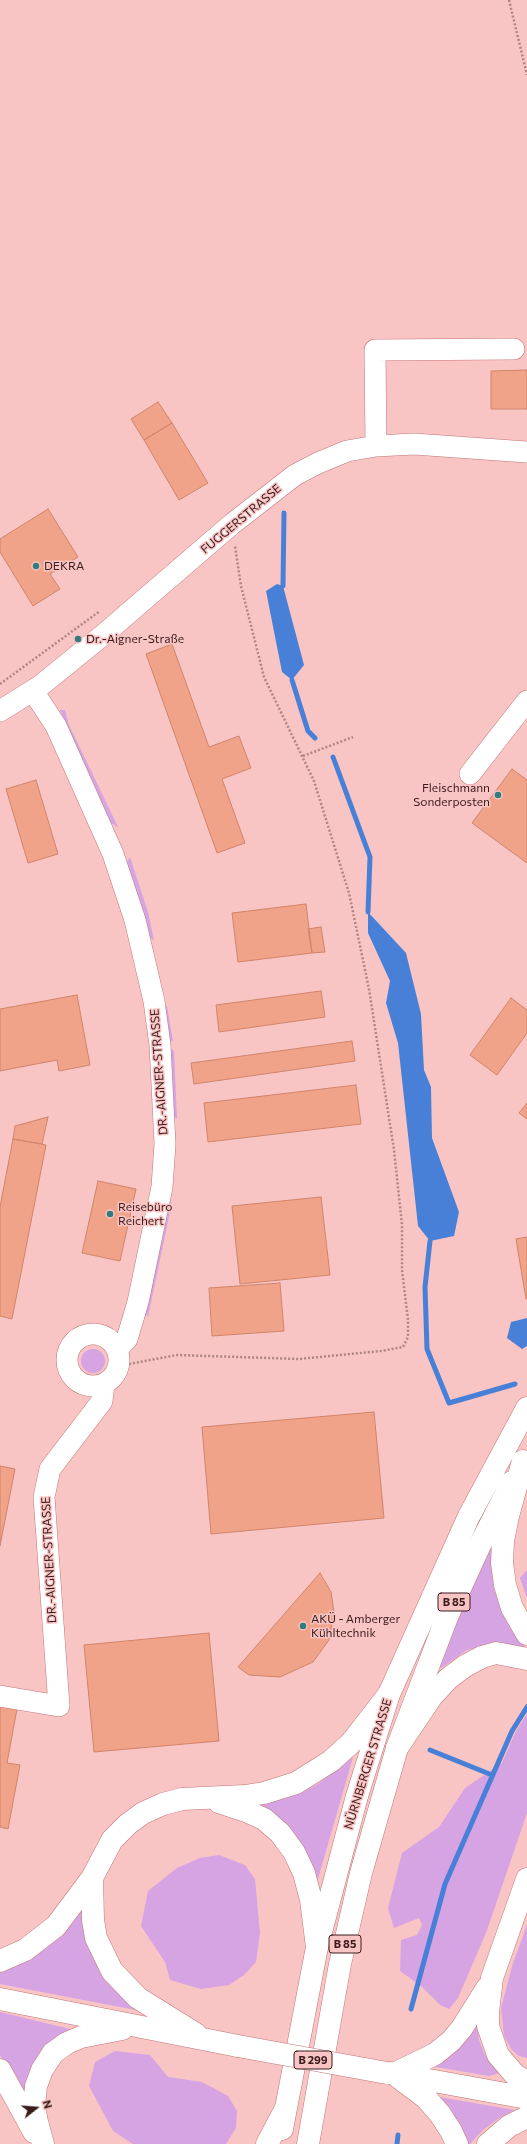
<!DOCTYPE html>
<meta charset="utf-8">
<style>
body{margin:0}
#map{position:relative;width:527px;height:2144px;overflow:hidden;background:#f9c5c4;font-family:Commissioner,sans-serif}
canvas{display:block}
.north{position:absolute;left:16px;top:2088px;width:40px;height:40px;-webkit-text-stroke:3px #f9c5c4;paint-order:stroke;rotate:73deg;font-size:11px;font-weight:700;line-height:16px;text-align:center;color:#3b1b1c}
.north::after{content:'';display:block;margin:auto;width:14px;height:18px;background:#3b1b1c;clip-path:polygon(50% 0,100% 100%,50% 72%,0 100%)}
</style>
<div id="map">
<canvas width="527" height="2144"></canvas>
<div class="north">N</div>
</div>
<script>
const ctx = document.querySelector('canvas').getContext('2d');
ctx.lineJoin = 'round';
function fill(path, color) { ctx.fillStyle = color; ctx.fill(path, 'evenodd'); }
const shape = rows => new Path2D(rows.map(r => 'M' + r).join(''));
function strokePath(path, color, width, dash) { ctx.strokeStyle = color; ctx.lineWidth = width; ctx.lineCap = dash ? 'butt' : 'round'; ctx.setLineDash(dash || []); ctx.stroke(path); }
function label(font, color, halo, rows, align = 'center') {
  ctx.font = font + ' Commissioner,sans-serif'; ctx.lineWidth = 3; ctx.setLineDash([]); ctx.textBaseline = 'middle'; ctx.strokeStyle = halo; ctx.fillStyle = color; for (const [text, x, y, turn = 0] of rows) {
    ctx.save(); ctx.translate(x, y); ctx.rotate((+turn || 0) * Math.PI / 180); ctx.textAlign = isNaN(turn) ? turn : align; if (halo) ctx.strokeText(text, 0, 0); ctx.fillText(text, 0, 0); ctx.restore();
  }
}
fill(shape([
 [60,710,65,710,69,725,118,827,111,823],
 [130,857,148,912,154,940,150,938,126,864],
 [163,1006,167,1006,173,1041,168,1040],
 [170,1049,174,1051,177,1119,172,1115],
 [169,1200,171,1200,170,1212,148,1317,144,1313],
 '81 1361a12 12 0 1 1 24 0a12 12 0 1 1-24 0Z',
 [490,1543,494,1544,492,1572,494,1590,507,1621,525,1647,523,1649,476,1648,467,1650,441,1668,437,1666],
 [527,1570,527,1598,520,1578],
 [527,1714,527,1813,486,1933,458,1998,449,2009,440,2005,421,1986,400,1971,401,1940,417,1935,422,1925,419,1918,394,1928,388,1908,402,1853,439,1827,465,1788,502,1763,516,1731],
 [353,1757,316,1886,255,1806,286,1798,305,1791,318,1784],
 [219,1855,245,1865,255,1879,260,1933,256,1962,244,1975,229,1985,201,1989,170,1980,165,1962,141,1926,148,1891,177,1868,200,1858],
 [81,1910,85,1912,146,2012,0,1984,0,1968,29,1959,44,1949,73,1923],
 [527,1925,527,2058,519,2056,512,2050,504,2036,501,2008,513,1963],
 [0,2012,70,2029,51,2042,23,2099,0,2055],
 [477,2023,479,2040,484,2053,491,2064,500,2073,489,2076,436,2067,434,2063],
 [115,2051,150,2055,168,2077,202,2082,228,2096,237,2111,236,2128,226,2144,133,2144,113,2131,89,2086,95,2062],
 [439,2097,515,2110,499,2118,483,2130,470,2144,467,2144]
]), '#d6a3e3');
fill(shape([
 [277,584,283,586,304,665,292,680,282,672,266,591],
 [368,912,406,953,421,1014,424,1070,431,1087,432,1138,459,1212,454,1236,430,1241,418,1226,398,1043,386,1003,390,981,368,933],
 [527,1318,527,1346,522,1349,507,1338,511,1322]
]), '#4980d7');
strokePath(shape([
 [283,586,284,513],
 [292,680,308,731,315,738],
 [333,757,370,857,368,912],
 [430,1241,425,1287,427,1349,449,1403,515,1384],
 [430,1750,492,1775],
 [411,2009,445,1884,512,1731,527,1707],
 [397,2144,398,2135]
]), '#4980d7', 5);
const building = shape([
 [527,370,527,409,491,409,491,371,527,370],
 [158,402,172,423,144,440,131,419,158,402],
 [172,423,208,483,179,500,144,440,172,423],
 [48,509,78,557,50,574,60,589,33,606,0,552,0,539,48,509],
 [172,644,209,747,239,736,251,768,222,779,245,843,217,853,146,654,172,644],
 [512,769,527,780,527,863,472,823,512,769],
 [36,780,58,854,28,863,6,789,36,780],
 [306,904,312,953,238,962,232,913,306,904],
 [321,927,325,952,312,953,308,929,321,927],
 [321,991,325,1017,219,1032,216,1005,321,991],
 [77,995,90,1065,59,1071,57,1060,0,1071,0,1009,77,995],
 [511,998,527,1010,527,1033,497,1075,470,1055,511,998],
 [352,1041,355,1061,194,1084,191,1063,352,1041],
 [356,1085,361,1124,208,1142,204,1103,356,1085],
 [527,1103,527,1119,519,1113,527,1103],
 [48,1117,42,1144,13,1139,15,1126,48,1117],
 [13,1139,46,1145,12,1319,0,1316,0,1207,13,1139],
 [98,1181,136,1189,120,1261,82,1253,98,1181],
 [321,1197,330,1275,240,1284,232,1206,321,1197],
 [527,1237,527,1299,526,1299,516,1239,527,1237],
 [280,1283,284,1331,212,1336,209,1288,280,1283],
 [374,1412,384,1518,211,1534,202,1427,374,1412],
 [0,1466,15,1469,0,1546,0,1466],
 [320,1573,331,1592,334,1612,329,1640,313,1662,280,1677,249,1675,238,1667,320,1573],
 [209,1633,219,1741,94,1752,84,1645,209,1633],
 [0,1705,17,1709,7,1763,20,1765,8,1829,0,1827,0,1705]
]);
fill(building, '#f1a389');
strokePath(building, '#cf846b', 1);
const minor = shape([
 [376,446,375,350,514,349],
 [33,691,56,726,113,854,135,920,154,1001,160,1045,165,1144,162,1187,138,1302,127,1339,117,1349],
 [0,711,40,686,103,635,232,524,295,475,318,463,347,451,376,446,414,444,527,452],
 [470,774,527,701],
 '67 1360a26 26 0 1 1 52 0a26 26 0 1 1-52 0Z',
 [0,1696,59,1706,44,1497,50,1469,102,1401,104,1384]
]);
const major = shape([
 [282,2129,317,1947,357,1796,389,1694,469,1516,527,1408],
 [308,2144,340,1964,361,1873,397,1748,447,1617,480,1545,512,1482]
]);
const highway = shape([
 [523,1461,508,1516,503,1541,502,1563,505,1585,512,1608,527,1634],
 [397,1748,432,1696,449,1678,465,1666,482,1657,496,1653,527,1659],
 [219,1802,246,1811,264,1819,280,1833,294,1852,304,1873,311,1900,317,1947],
 [92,1878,93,1920,96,1938,112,1971,138,1998,196,2034],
 [527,1879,492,1978,488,2012,488,2026,498,2055,515,2075,527,2082],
 [0,1961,25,1950,56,1926,92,1878,112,1840,128,1824,143,1813,163,1804,182,1799,245,1796,264,1793,296,1783,331,1761,351,1743,389,1694],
 [0,1999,238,2046],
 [0,2070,34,2132],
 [390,2073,527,2098],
 [394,2074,435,2054,451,2041,462,2028,487,1988],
 [398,2077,426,2098,440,2114,451,2131,457,2144],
 [43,2144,37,2122,34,2106,36,2086,42,2070,53,2053,67,2043,81,2037,122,2029],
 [267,2144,285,2110],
 [488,2144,509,2126,527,2117]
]);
strokePath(minor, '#c37475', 22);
strokePath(major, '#c37475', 23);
strokePath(highway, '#c37475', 23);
strokePath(shape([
 [509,0,527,75],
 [0,684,100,611],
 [303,756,353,737],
 [129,1364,177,1355,299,1359,381,1351,403,1347,408,1337,408,1320,402,1270,402,1225,394,1150,369,989,349,893,314,781,264,677,241,586,235,546]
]), '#b18484', 2.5, [2, 2]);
strokePath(minor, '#fff', 21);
strokePath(major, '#fff', 22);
strokePath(highway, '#fff', 22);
const highwayBridge = shape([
 [238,2046,387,2073]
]);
strokePath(highwayBridge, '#c37475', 23, []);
strokePath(highwayBridge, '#fff', 22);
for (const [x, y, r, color] of [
 [36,566,4,"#327b7e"],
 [78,639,4,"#327b7e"],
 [498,795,4,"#327b7e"],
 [110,1214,4,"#327b7e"],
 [303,1626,4,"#327b7e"]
]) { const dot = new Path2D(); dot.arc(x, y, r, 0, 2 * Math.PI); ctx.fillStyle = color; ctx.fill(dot); strokePath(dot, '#f9c5c4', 1.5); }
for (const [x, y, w] of [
 [454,1602,32],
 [345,1944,32],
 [313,2060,38]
]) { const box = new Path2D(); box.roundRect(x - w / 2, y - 9, w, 18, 3); ctx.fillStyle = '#f9c5c4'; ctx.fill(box); strokePath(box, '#3b1b1c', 1); }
label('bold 11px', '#3b1b1c', null, [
 ["B 85",454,1602],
 ["B 85",345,1944],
 ["B 299",313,2060]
]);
label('12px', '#3b1b1c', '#f9c5c4', [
 ["FUGGERSTRASSE",241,519,-40],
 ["DR.-AIGNER-STRASSE",159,1072,-94],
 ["DR.-AIGNER-STRASSE",49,1560,-93],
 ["NÜRNBERGER STRASSE",368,1764,-73]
]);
label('12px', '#3b1b1c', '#f9c5c4', [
 ["DEKRA",44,566],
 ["Dr.-Aigner-Straße",86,639],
 ["Fleischmann",490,788,"right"],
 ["Sonderposten",490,802,"right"],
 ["Reisebüro",118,1207],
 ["Reichert",118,1221],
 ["AKÜ - Amberger",311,1619],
 ["Kühltechnik",311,1633]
], 'left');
</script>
